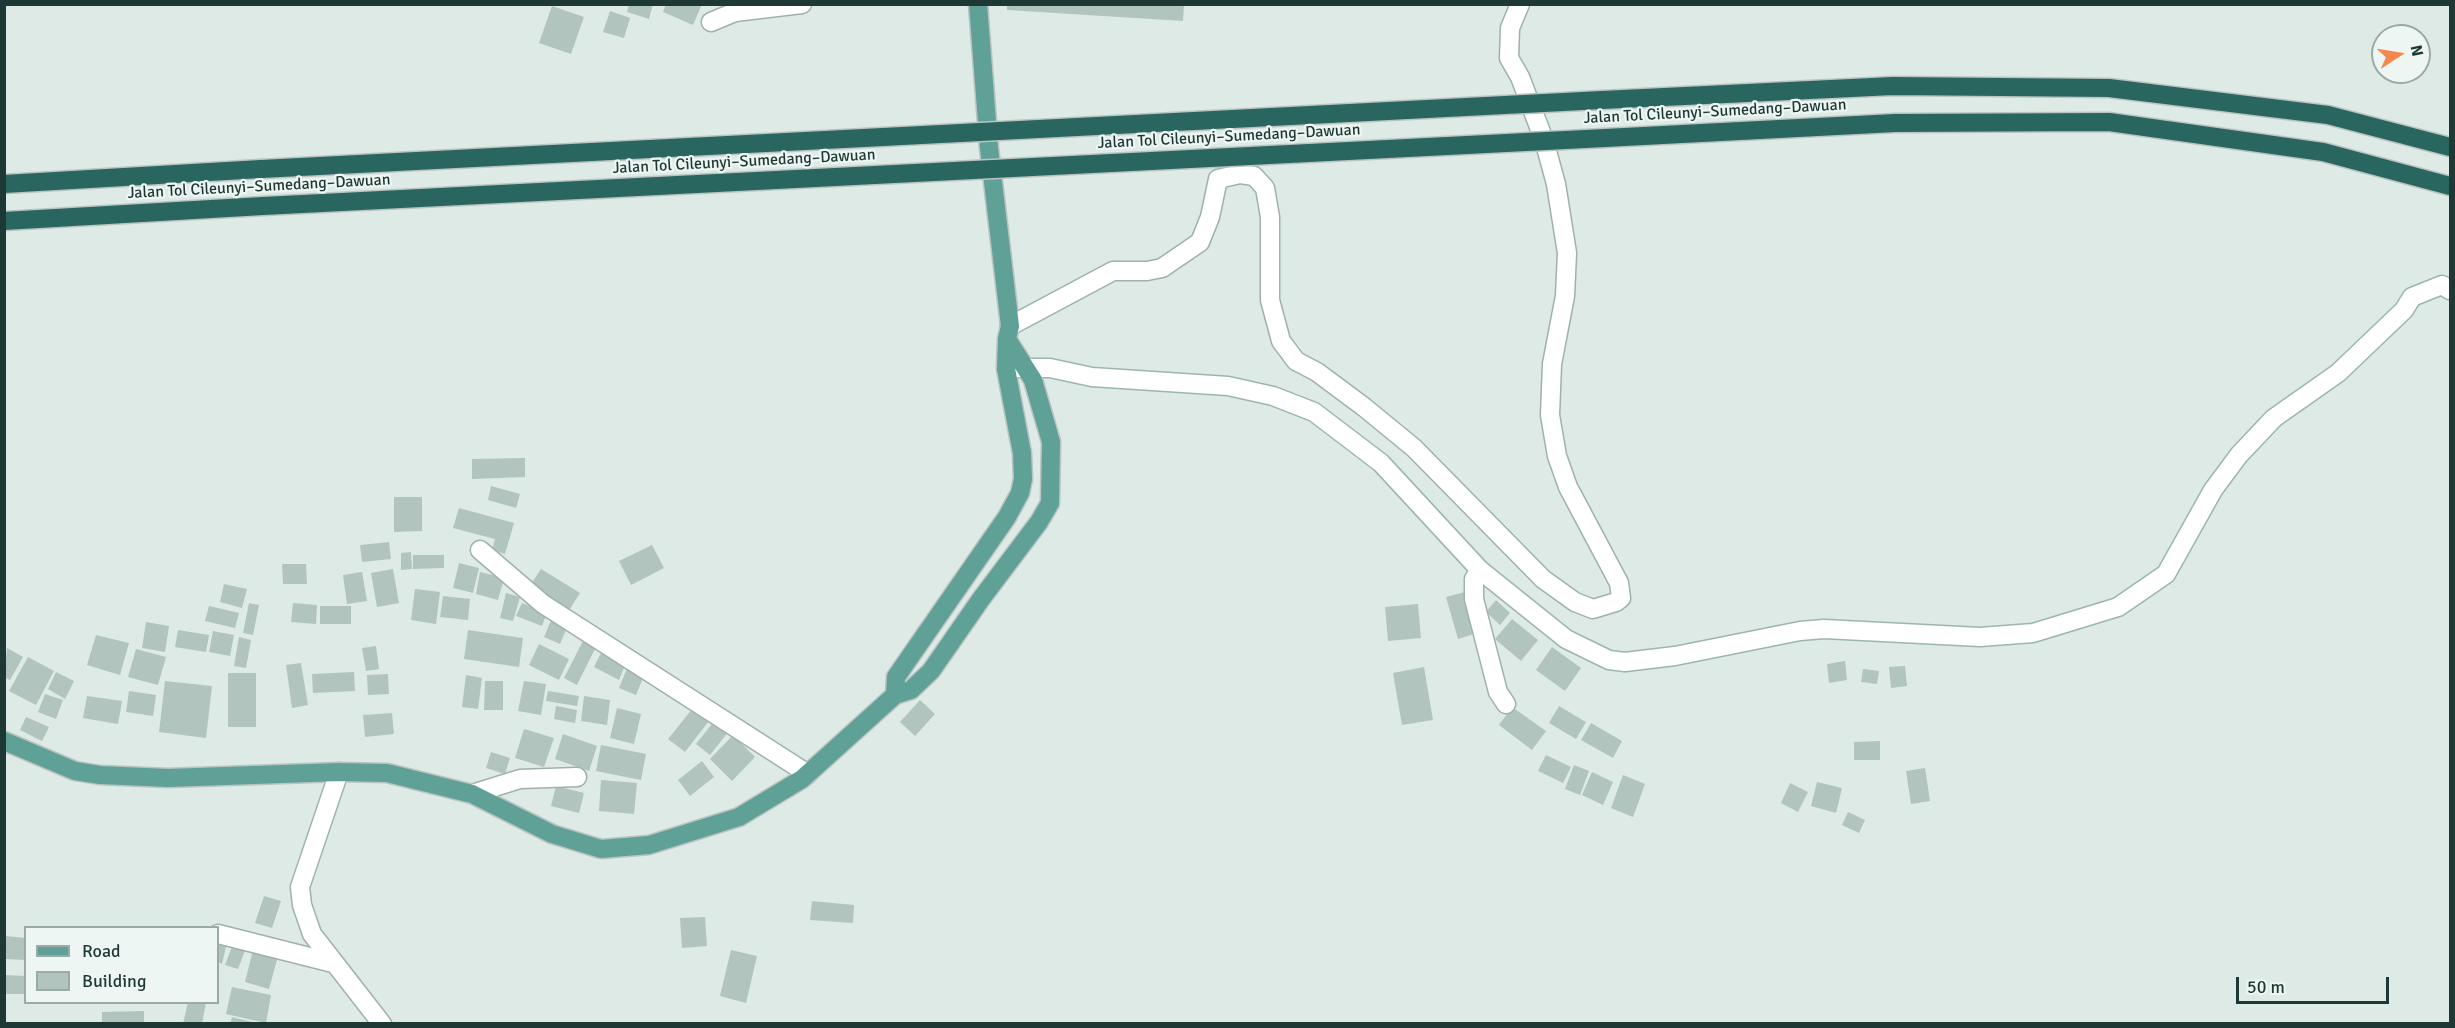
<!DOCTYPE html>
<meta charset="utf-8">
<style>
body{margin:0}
#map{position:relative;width:2455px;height:1028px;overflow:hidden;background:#ddeae5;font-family:Signika,sans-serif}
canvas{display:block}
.frame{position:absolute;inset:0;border:6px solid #1e3935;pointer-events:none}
.legend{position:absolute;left:24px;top:926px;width:195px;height:78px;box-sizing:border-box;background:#edf6f3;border:2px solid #9aaaa7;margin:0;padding:8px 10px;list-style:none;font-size:18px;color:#1e3935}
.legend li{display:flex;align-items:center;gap:12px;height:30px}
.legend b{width:30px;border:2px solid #9aaaa7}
.north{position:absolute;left:2371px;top:24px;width:60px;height:60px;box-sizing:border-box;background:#edf6f3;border:2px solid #9aaaa7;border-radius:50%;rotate:78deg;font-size:16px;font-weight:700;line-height:24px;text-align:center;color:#1e3935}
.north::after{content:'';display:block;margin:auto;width:21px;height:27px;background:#f7884d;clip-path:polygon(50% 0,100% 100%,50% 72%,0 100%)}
.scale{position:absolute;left:2236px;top:977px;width:153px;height:27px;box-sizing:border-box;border:3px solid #1e3935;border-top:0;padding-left:8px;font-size:18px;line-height:21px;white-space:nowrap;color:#1e3935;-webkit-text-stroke:4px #edf6f3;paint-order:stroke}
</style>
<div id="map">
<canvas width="2455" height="1028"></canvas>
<div class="frame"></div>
<ul class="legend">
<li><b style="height:8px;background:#5fa197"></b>Road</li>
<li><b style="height:16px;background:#b2c4be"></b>Building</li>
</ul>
<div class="north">N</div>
<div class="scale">50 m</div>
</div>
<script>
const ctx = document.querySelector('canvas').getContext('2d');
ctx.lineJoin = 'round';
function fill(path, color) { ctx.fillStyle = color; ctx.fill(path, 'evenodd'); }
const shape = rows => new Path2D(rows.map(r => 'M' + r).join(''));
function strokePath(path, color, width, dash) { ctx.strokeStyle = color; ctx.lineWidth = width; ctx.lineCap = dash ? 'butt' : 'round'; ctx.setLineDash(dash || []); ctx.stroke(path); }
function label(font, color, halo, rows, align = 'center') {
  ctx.font = font + ' Signika,sans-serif'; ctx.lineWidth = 4.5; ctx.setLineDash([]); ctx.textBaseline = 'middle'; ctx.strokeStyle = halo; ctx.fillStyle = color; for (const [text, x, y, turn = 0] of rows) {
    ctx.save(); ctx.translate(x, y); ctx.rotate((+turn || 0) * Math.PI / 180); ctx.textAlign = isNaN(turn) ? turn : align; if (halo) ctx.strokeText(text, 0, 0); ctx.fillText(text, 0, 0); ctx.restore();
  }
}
fill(shape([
 [629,4,653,4,649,19,627,12],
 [666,4,702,4,693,25,663,12],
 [1007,4,1184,4,1183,21,1007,10],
 [552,6,584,17,571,54,539,43],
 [610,11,630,18,624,38,603,32],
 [525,458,525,477,472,479,472,459],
 [491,486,520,494,516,508,488,500],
 [394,497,422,497,422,531,394,532],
 [459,508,514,523,505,554,492,550,495,539,453,528],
 [389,542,391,559,362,562,360,545],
 [652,545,664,568,631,585,619,561],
 [411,552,412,569,401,570,401,553],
 [413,555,444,555,444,568,413,569],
 [459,563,479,568,473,593,453,588],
 [282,564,306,564,307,584,283,584],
 [393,569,399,603,377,607,371,573],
 [541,569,580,593,568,612,529,587],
 [362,572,367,601,347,604,343,575],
 [480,572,504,578,498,600,476,594],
 [224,584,247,589,242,608,220,602],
 [415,589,440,592,436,624,411,620],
 [1465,592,1477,633,1458,639,1446,597],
 [506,593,520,597,513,621,500,618],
 [443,596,470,599,468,620,440,617],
 [1496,600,1510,613,1500,625,1486,612],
 [249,603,259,605,253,635,243,633],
 [293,603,317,605,316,624,291,622],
 [522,603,547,613,542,626,516,616],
 [1418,604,1421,638,1388,641,1385,607],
 [209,606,239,613,235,628,205,621],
 [320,606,351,606,351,624,320,624],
 [552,618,568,625,560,644,544,637],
 [1512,619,1538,640,1521,661,1495,639],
 [146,622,169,626,165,652,142,648],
 [178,630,209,635,206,652,175,647],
 [468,630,523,638,519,667,464,659],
 [213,631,234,635,230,656,209,652],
 [96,635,129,643,120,675,87,665],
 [239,637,251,640,246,668,234,666],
 [583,641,596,647,577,685,564,678],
 [539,644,569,659,559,680,529,665],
 [376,646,379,669,366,671,362,648],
 [1552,647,1581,668,1565,691,1536,670],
 [7,648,23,657,10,680,4,677],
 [136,649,166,657,158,685,128,677],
 [602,651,626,663,619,680,594,667],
 [28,657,54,671,36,705,9,691],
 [1845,661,1847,680,1829,683,1827,664],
 [301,663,308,705,292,708,286,665],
 [628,666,645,673,636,695,619,688],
 [1905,666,1907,686,1891,688,1889,667],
 [1424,667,1433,720,1402,725,1393,673],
 [1863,669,1879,671,1877,684,1861,682],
 [56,672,74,681,65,699,48,689],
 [354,672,355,691,313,693,312,674],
 [228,673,256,673,256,727,228,727],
 [388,674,389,694,368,695,367,675],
 [466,675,482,678,478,709,462,707],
 [165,681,212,686,206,738,159,732],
 [485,681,503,681,503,710,484,710],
 [524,681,546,684,541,715,518,711],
 [129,691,156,695,153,716,126,712],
 [548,691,579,696,577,706,546,701],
 [45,694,63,700,56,719,38,712],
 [87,696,122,701,118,724,83,718],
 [584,696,610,700,607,725,581,721],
 [920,700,935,714,915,736,900,722],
 [556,706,577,710,575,723,554,719],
 [1559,706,1586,722,1576,739,1549,723],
 [1512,707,1546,731,1532,750,1499,725],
 [617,708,641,714,634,744,610,738],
 [693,708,709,721,685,752,668,739],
 [392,713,394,734,365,737,363,715],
 [26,717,49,727,42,741,20,730],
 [715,720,729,731,710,755,696,744],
 [1591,723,1622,741,1613,758,1581,740],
 [524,729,554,738,544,767,515,758],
 [563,734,597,746,589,771,555,759],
 [733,735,755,757,732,781,710,759],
 [1880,741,1880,760,1854,760,1854,742],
 [601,745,646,754,641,780,596,771],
 [491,752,510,758,505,774,486,768],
 [1546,755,1571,767,1563,783,1538,771],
 [702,761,714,777,690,796,678,780],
 [1574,765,1589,771,1580,795,1565,789],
 [1925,768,1930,801,1911,804,1906,771],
 [1592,772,1613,782,1603,805,1582,795],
 [1623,775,1645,784,1633,817,1611,808],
 [601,780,637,783,634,814,599,811],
 [1817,782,1842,788,1836,813,1811,806],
 [1790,783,1808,792,1798,812,1781,803],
 [556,786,584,793,579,813,551,806],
 [1848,812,1865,820,1859,833,1842,825],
 [264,896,281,901,272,928,255,923],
 [812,901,854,905,853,923,810,920],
 [705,917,707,946,682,948,680,918],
 [5,936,26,938,26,960,5,959],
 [218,939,227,942,222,964,218,962],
 [233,944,246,948,238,969,225,965],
 [253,950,278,956,269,989,245,982],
 [731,950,757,956,746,1003,720,996],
 [5,975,26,976,26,994,4,994],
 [232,987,271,995,266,1023,226,1014],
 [188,1002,206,1002,202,1024,183,1024],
 [144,1011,144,1024,102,1024,102,1012],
 [232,1017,256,1023,256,1024,230,1024]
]), '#b2c4be');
const street = shape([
 [711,22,735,12,802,4],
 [1010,326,1113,271,1147,271,1162,268,1200,242,1210,217,1218,179,1240,174,1254,176,1265,188,1270,217,1270,300,1281,341,1296,361,1317,372,1364,407,1414,448,1543,579,1575,602,1593,609,1616,602,1621,598,1619,583,1568,487,1557,456,1550,415,1552,364,1565,296,1567,253,1556,184,1544,140,1520,77,1509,58,1510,28,1520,4],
 [480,550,543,604,808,774],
 [1480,570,1474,579,1474,599,1498,692,1506,704],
 [339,772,300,887,302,905,312,934,382,1024],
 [472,794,520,779,577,777],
 [218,934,333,963]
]);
const secondary = shape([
 [1013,368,1050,368,1092,377,1228,386,1273,396,1314,412,1381,463,1480,570,1566,639,1609,660,1625,662,1675,656,1800,631,1824,629,1980,637,2033,633,2118,607,2166,574,2213,490,2239,455,2274,418,2338,373,2404,310,2412,297,2442,285,2450,290]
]);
const primary = shape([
 [895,695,896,677,1007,517,1020,493,1023,479,1022,453,1006,369,1007,339,1010,326,989,148,978,4],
 [4,741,75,771,100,775,168,778,339,772,387,773,472,794,552,834,601,849,649,845,739,817,802,779,895,695,911,690,931,671,981,599,1039,522,1050,503,1051,442,1033,380,1007,339]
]);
const highway = shape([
 [1602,100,1893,86,2109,88,2328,115,2450,147],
 [1605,138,1895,123,2109,122,2323,152,2450,186],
 [4,184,261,169],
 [4,221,263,206]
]);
strokePath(street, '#a0b1ad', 21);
strokePath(secondary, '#9cb6af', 21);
strokePath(primary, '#bcc4c2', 21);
strokePath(highway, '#bcc4c2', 21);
strokePath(street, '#fff', 18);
strokePath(secondary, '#fff', 18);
strokePath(primary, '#5fa197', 18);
strokePath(highway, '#296660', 18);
const highwayBridge = shape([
 [261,169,1602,100],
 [263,206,1605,138]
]);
strokePath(highwayBridge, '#bcc4c2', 21, []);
strokePath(highwayBridge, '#296660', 18);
label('16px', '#1e3935', '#edf6f3', [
 ["Jalan Tol Cileunyi–Sumedang–Dawuan",1715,112,-3],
 ["Jalan Tol Cileunyi–Sumedang–Dawuan",1229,137,-3],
 ["Jalan Tol Cileunyi–Sumedang–Dawuan",744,162,-3],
 ["Jalan Tol Cileunyi–Sumedang–Dawuan",259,187,-3]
]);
</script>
